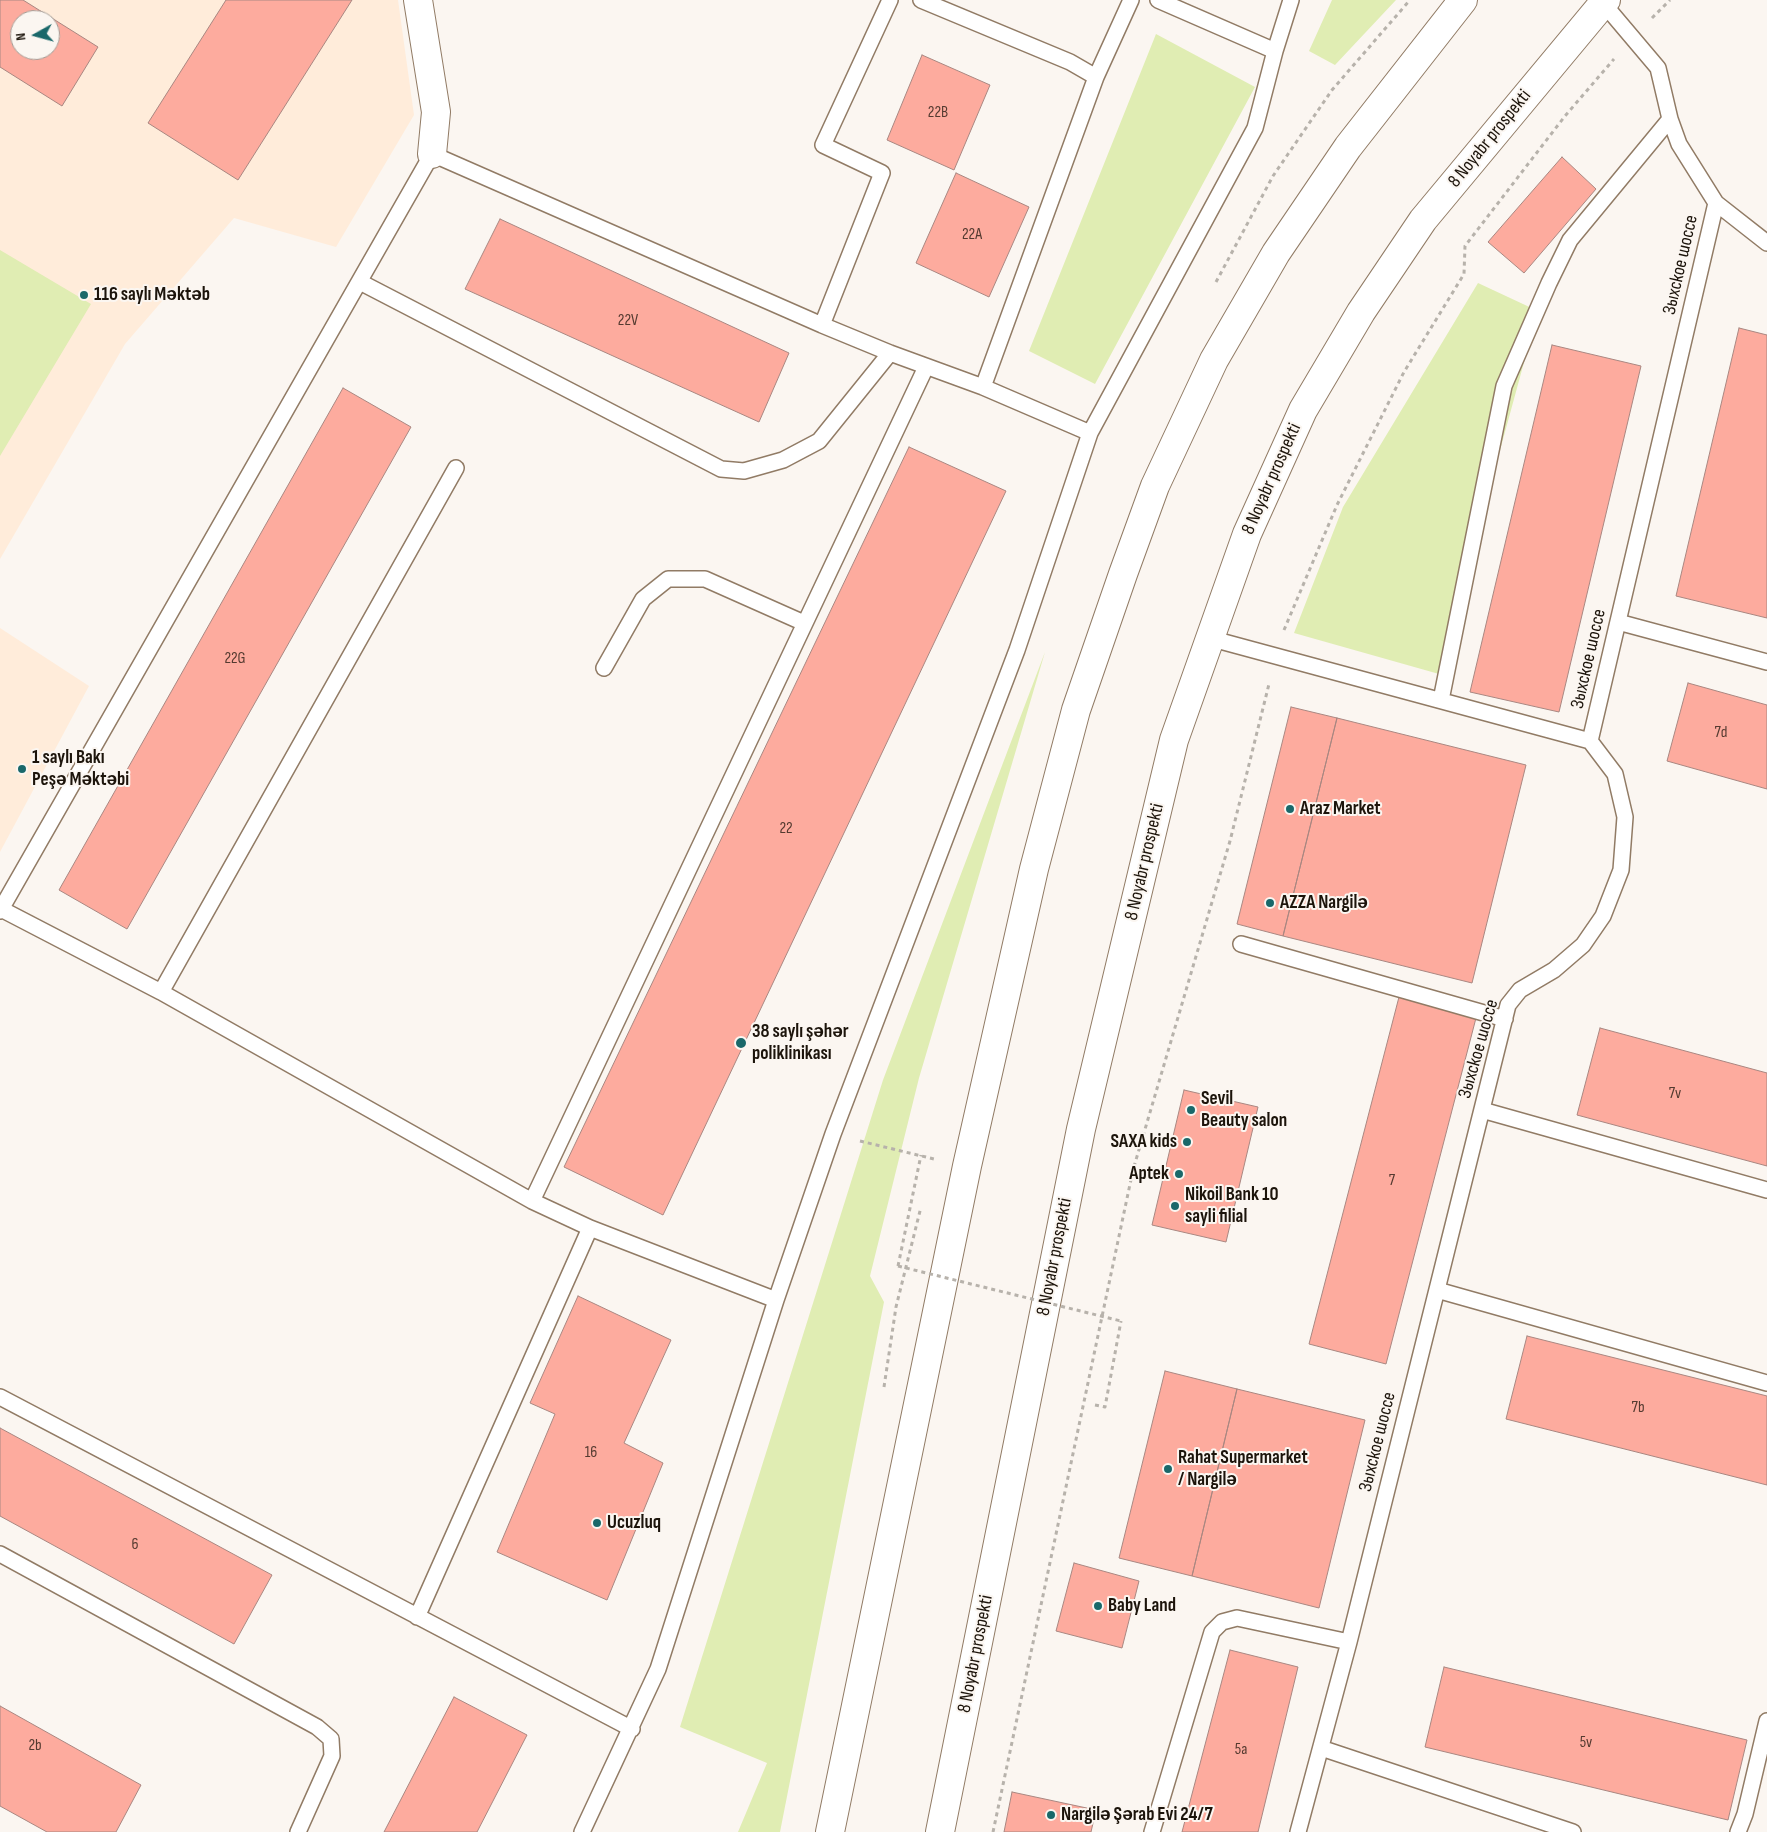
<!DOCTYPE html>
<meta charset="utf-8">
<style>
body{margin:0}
#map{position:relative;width:1767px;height:1832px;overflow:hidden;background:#fbf6f1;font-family:"Sofia Sans Condensed",sans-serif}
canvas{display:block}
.north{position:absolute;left:10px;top:10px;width:50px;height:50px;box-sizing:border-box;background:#fbf6f1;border:1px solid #a29c95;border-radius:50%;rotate:263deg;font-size:14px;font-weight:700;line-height:20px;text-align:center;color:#1c140b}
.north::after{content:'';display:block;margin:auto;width:18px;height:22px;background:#1a686a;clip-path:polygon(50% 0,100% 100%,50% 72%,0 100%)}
</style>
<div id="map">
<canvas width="1767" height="1832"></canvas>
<div class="north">N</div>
</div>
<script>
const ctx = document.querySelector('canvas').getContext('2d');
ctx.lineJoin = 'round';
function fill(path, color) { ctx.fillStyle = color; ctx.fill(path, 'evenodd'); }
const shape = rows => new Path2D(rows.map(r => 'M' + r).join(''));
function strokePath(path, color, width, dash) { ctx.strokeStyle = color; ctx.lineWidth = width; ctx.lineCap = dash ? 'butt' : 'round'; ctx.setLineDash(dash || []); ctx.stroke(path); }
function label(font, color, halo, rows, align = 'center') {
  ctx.font = font + ' "Sofia Sans Condensed",sans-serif'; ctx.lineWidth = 4; ctx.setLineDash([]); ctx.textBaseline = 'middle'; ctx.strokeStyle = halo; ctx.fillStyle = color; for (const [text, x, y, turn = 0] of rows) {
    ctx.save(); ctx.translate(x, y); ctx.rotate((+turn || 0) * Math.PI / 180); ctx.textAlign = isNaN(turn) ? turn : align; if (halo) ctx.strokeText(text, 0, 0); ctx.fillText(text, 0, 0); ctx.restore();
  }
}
fill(shape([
 [0,0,398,0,414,115,336,247,234,218,125,344,0,559],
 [20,20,50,20,50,50,20,50],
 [0,628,89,686,0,852]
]), '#ffecda');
fill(shape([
 [1332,0,1396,0,1335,65,1309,51],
 [1156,34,1255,87,1095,384,1029,351],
 [0,250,91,304,0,456],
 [1478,283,1538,311,1439,674,1294,633,1343,507],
 [1045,652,919,1078,870,1276,884,1302,780,1832,738,1832,767,1763,680,1727,883,1080]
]), '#e0edb3');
const building = shape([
 [0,0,23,0,98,47,62,106,0,67,0,0],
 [20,20,50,20,50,50,20,50,20,20],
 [226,0,352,0,238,180,148,123,226,0],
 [922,55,990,85,954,170,887,140,922,55],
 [1562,157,1596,189,1524,273,1488,242,1562,157],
 [956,173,1029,207,989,297,916,263,956,173],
 [500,219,789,353,759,422,465,289,500,219],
 [1739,328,1767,335,1767,618,1676,596,1739,328],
 [1552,345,1641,366,1559,712,1470,692,1552,345],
 [343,388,411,427,127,929,59,890,343,388],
 [909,447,1006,491,663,1215,564,1167,909,447],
 [1688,683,1767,705,1767,789,1667,761,1688,683],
 [1291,707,1337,718,1283,936,1237,924,1291,707],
 [1337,718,1526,765,1472,983,1283,936,1337,718],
 [1399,997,1476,1018,1386,1364,1309,1344,1399,997],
 [1600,1028,1767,1073,1767,1166,1577,1115,1600,1028],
 [1184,1090,1258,1107,1226,1242,1152,1225,1184,1090],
 [578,1296,671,1340,624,1443,663,1463,607,1600,497,1552,555,1414,530,1403,578,1296],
 [1527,1336,1767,1396,1767,1485,1506,1419,1527,1336],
 [1165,1371,1237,1389,1192,1576,1119,1558,1165,1371],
 [1237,1389,1365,1420,1319,1608,1192,1576,1237,1389],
 [0,1428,272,1575,234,1644,0,1516,0,1428],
 [1074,1563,1139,1581,1122,1648,1056,1631,1074,1563],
 [1230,1650,1298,1667,1258,1832,1182,1832,1230,1650],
 [1444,1667,1747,1740,1728,1820,1425,1747,1444,1667],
 [454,1697,527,1735,477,1832,384,1832,454,1697],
 [0,1706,141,1785,116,1832,47,1832,0,1806,0,1706],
 [1012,1792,1096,1810,1091,1832,1004,1832,1012,1792]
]);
fill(building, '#fdab9e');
strokePath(building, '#a98781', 1);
const service = shape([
 [890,0,823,145,882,173,822,325,890,353,983,387,1090,433],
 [921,0,1070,62,1096,77,1131,0],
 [1158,0,1275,51],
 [1603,3,1658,68,1670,119,1679,144,1716,203,1767,243],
 [360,282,721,469,744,471,783,460,819,441,890,353],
 [983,387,1096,77],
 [1618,622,1767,662],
 [1209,638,1590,741],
 [604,668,643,599,668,579,705,579,804,623],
 [1441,700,1504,386,1549,283,1570,240,1670,119],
 [1,909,161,992,532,1201,590,1228,776,1300],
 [0,911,432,154,822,325],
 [1241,944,1505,1019],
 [161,992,456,468],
 [1482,1110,1767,1190],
 [532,1201,926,367],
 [1437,1290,1767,1383],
 [0,1397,632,1729],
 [0,1554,317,1727,331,1739,332,1756,298,1832],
 [417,1617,590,1228],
 [1321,1748,1573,1832],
 [582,1832,658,1669,776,1300,833,1134,1017,650,1090,433,1255,128,1275,51,1291,0],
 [1152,1832,1212,1632,1222,1622,1237,1618,1349,1642],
 [1298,1832,1349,1642,1508,1005,1520,990,1554,970,1583,945,1603,916,1621,870,1625,817,1615,774,1590,741,1716,203],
 [1738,1832,1745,1814,1767,1721]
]);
const minor = shape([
 [418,0,436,112,432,154]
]);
const trunk = shape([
 [830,1832,967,1166,1034,869,1076,710,1123,574,1155,486,1214,360,1276,253,1348,147,1463,0],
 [940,1832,1081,1129,1174,740,1247,534,1303,410,1361,312,1423,220,1606,0]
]);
strokePath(service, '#917b65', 18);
strokePath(minor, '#917b65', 30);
strokePath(trunk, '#917b65', 30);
strokePath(shape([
 [1652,18,1670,0],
 [1216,282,1273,176,1332,90,1410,0],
 [1284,630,1337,505,1404,372,1464,274,1465,246,1565,116,1614,59],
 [860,1141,934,1159],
 [898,1266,921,1155],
 [884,1387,896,1307,921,1207],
 [1095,1405,1105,1407,1121,1321],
 [993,1832,1133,1170,1230,841,1269,684]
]), '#b7b2ab', 3, [4, 4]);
strokePath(service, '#fff', 15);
strokePath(minor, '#fff', 28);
strokePath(trunk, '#fff', 28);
strokePath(shape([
 [898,1266,1121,1321]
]), '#b7b2ab', 3, [4, 4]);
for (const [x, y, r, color] of [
 [84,295,5,"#1a686a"],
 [22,769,5,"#1a686a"],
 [1290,809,5,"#1a686a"],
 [1270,903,5,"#1a686a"],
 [741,1043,6,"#1a686a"],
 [1191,1110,5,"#1a686a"],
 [1187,1142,5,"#1a686a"],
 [1179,1174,5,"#1a686a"],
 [1175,1206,5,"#1a686a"],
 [1168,1469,5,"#1a686a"],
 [597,1523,5,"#1a686a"],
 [1098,1606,5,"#1a686a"],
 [1051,1815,5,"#1a686a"]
]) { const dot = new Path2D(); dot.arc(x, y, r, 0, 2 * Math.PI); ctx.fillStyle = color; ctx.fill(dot); strokePath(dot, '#fbf6f1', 2); }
label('16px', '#543a30', null, [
 ["22B",938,113],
 ["22A",972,235],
 ["22V",628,321],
 ["22G",235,659],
 ["7d",1721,733],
 ["22",786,829],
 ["7v",1675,1094],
 ["7",1392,1181],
 ["7b",1638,1408],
 ["16",591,1453],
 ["6",135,1545],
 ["5v",1586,1743],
 ["2b",35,1746],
 ["5a",1241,1750]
]);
label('19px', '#1c140b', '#fbf6f1', [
 ["8 Noyabr prospekti",1490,139,-51],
 ["Зыхское шоссе",1681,265,-77],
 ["8 Noyabr prospekti",1272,479,-66],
 ["Зыхское шоссе",1589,659,-77],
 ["8 Noyabr prospekti",1145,862,-77],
 ["Зыхское шоссе",1479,1049,-74],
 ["8 Noyabr prospekti",1055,1257,-79],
 ["Зыхское шоссе",1378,1442,-76],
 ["8 Noyabr prospekti",976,1654,-79]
]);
label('bold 19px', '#1c140b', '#fbf6f1', [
 ["116 saylı Məktəb",94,295],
 ["1 saylı Bakı",32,758],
 ["Peşə Məktəbi",32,780],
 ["Araz Market",1300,809],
 ["AZZA Nargilə",1280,903],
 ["38 saylı şəhər",752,1032],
 ["poliklinikası",752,1054],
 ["Sevil",1201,1099],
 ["Beauty salon",1201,1121],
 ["SAXA kids",1177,1142,"right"],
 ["Aptek",1169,1174,"right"],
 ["Nikoil Bank 10",1185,1195],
 ["sayli filial",1185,1217],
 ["Rahat Supermarket",1178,1458],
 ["/ Nargilə",1178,1480],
 ["Ucuzluq",607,1523],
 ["Baby Land",1108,1606],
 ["Nargilə Şərab Evi 24/7",1061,1815]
], 'left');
</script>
